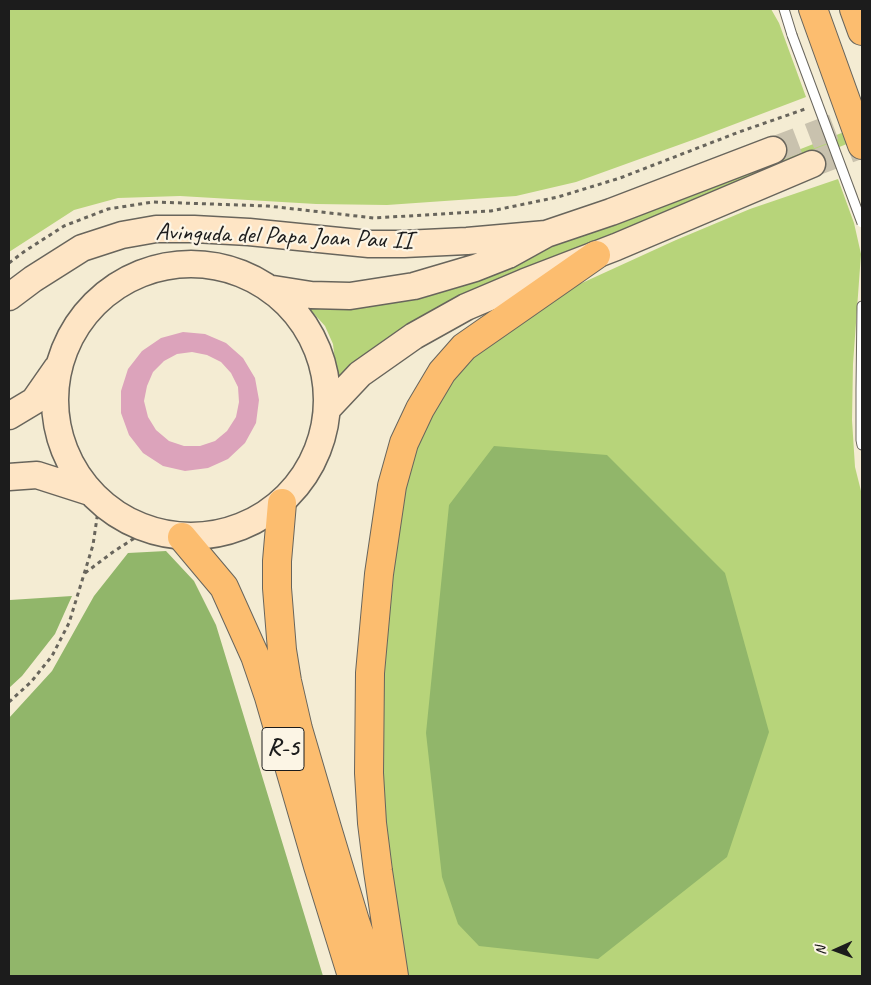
<!DOCTYPE html>
<style>
body{margin:0}
#map{position:relative;width:871px;height:985px;overflow:hidden;background:#f4ecd3;font-family:Caveat,sans-serif}
canvas{display:block}
.frame{position:absolute;inset:0;border:10px solid #1c1c1c;pointer-events:none}
.north{position:absolute;left:811px;top:925px;width:50px;height:50px;-webkit-text-stroke:4px #fcf5e5;paint-order:stroke;rotate:268deg;font-size:14px;font-weight:700;line-height:20px;text-align:center;color:#1c1c1c}
.north::after{content:'';display:block;margin:auto;width:18px;height:22px;background:#1c1c1c;clip-path:polygon(50% 0,100% 100%,50% 72%,0 100%)}
</style>
<div id="map">
<canvas width="871" height="985"></canvas>
<div class="frame"></div>
<div class="north">N</div>
</div>
<script>
const ctx = document.querySelector('canvas').getContext('2d');
ctx.lineJoin = 'round';
function fill(path, color) { ctx.fillStyle = color; ctx.fill(path, 'evenodd'); }
const shape = rows => new Path2D(rows.map(r => 'M' + r).join(''));
function strokePath(path, color, width, dash) { ctx.strokeStyle = color; ctx.lineWidth = width; ctx.lineCap = dash ? 'butt' : 'round'; ctx.setLineDash(dash || []); ctx.stroke(path); }
function label(font, color, halo, rows, align = 'center') {
  ctx.font = font + ' Caveat,sans-serif'; ctx.lineWidth = 4.5; ctx.setLineDash([]); ctx.textBaseline = 'middle'; ctx.strokeStyle = halo; ctx.fillStyle = color; for (const [text, x, y, turn = 0] of rows) {
    ctx.save(); ctx.translate(x, y); ctx.rotate((+turn || 0) * Math.PI / 180); ctx.textAlign = isNaN(turn) ? turn : align; if (halo) ctx.strokeText(text, 0, 0); ctx.fillText(text, 0, 0); ctx.restore();
  }
}
fill(shape([
 [9,9,771,9,779,23,806,97,698,138,576,182,516,196,387,205,316,204,180,196,118,198,74,210,9,252],
 [862,125,862,138,536,267,365,360,337,379,333,344,325,326,307,306,458,283],
 [838,179,854,223,861,254,853,364,852,420,855,467,862,495,862,976,405,976,382,822,382,643,406,472,450,378,480,345,571,288,676,240,750,209]
]), '#b7d47a');
fill(shape([
 [494,446,607,455,725,573,769,732,727,857,598,959,479,946,458,924,442,877,426,733,449,505],
 [166,551,194,581,216,625,323,976,9,976,9,718,52,671,94,596,128,553],
 [72,596,55,634,22,676,9,688,9,599,10,600]
]), '#91b66a');
fill(shape([
 [183,332,205,334,226,343,243,358,255,378,259,400,256,423,245,443,228,459,208,468,185,471,163,466,143,453,129,435,121,413,121,391,128,369,142,351,161,338],
 [192,352,207,355,221,362,231,373,238,387,239,402,236,417,227,431,215,441,200,446,184,446,169,441,156,430,148,417,144,401,147,386,153,372,164,361,177,354]
]), '#dca3bb');
strokePath(shape([
 [773,150,862,116],
 [812,164,862,145]
]), '#c9c2ae', 26, [26, 13]);
const lane = shape([
 [784,9,792,35],
 [862,306,861,389,861,440,862,445]
]);
const secondary = shape([
 '55 400a136 136 0 1 1 272 0a136 136 0 1 1-272 0Z',
 [273,289,311,295,350,296,414,286,475,268,508,255,546,234,611,212,773,150],
 [9,297,33,279,82,248,122,235,156,229,194,229,249,232,369,244,404,244,467,241,546,234],
 [328,408,360,374,414,336,466,307,525,282,616,247,812,164],
 [9,416,34,401,57,368],
 [9,477,37,475,90,492]
]);
const highway = shape([
 [813,9,862,145],
 [854,9,862,31],
 [282,503,277,561,277,588,282,650,287,681,298,729,327,828,355,921,374,976],
 [182,537,224,587,255,656,269,697,318,866,352,976],
 [394,976,378,871,372,823,369,773,370,673,379,574,392,486,404,443,420,409,442,372,464,347,596,255]
]);
strokePath(lane, '#68655c', 11);
strokePath(secondary, '#68655c', 29);
strokePath(highway, '#68655c', 30);
strokePath(shape([
 [9,263,25,251,64,226,108,209,153,202,268,206,374,218,491,211,558,197,620,178,739,132,808,108],
 [85,573,113,552,147,530],
 [9,702,31,682,52,656,69,623,93,545,98,511]
]), '#68655c', 3, [4, 4]);
strokePath(lane, '#fff', 9);
strokePath(secondary, '#fee5c5', 26);
strokePath(highway, '#fcbd6f', 28);
const laneBridge = shape([
 [792,35,862,223]
]);
strokePath(laneBridge, '#68655c', 11, []);
strokePath(laneBridge, '#fff', 9);
for (const [x, y, w] of [
 [283,749,42]
]) { const box = new Path2D(); box.roundRect(x - w / 2, y - 21.5, w, 43, 4); ctx.fillStyle = '#fcf5e5'; ctx.fill(box); strokePath(box, '#1c1c1c', 1); }
label('bold 24px', '#1c1c1c', null, [
 ["R-5",283,749]
]);
label('25px', '#1c1c1c', '#fcf5e5', [
 ["Avinguda del Papa Joan Pau II",284,237,2]
]);
</script>
